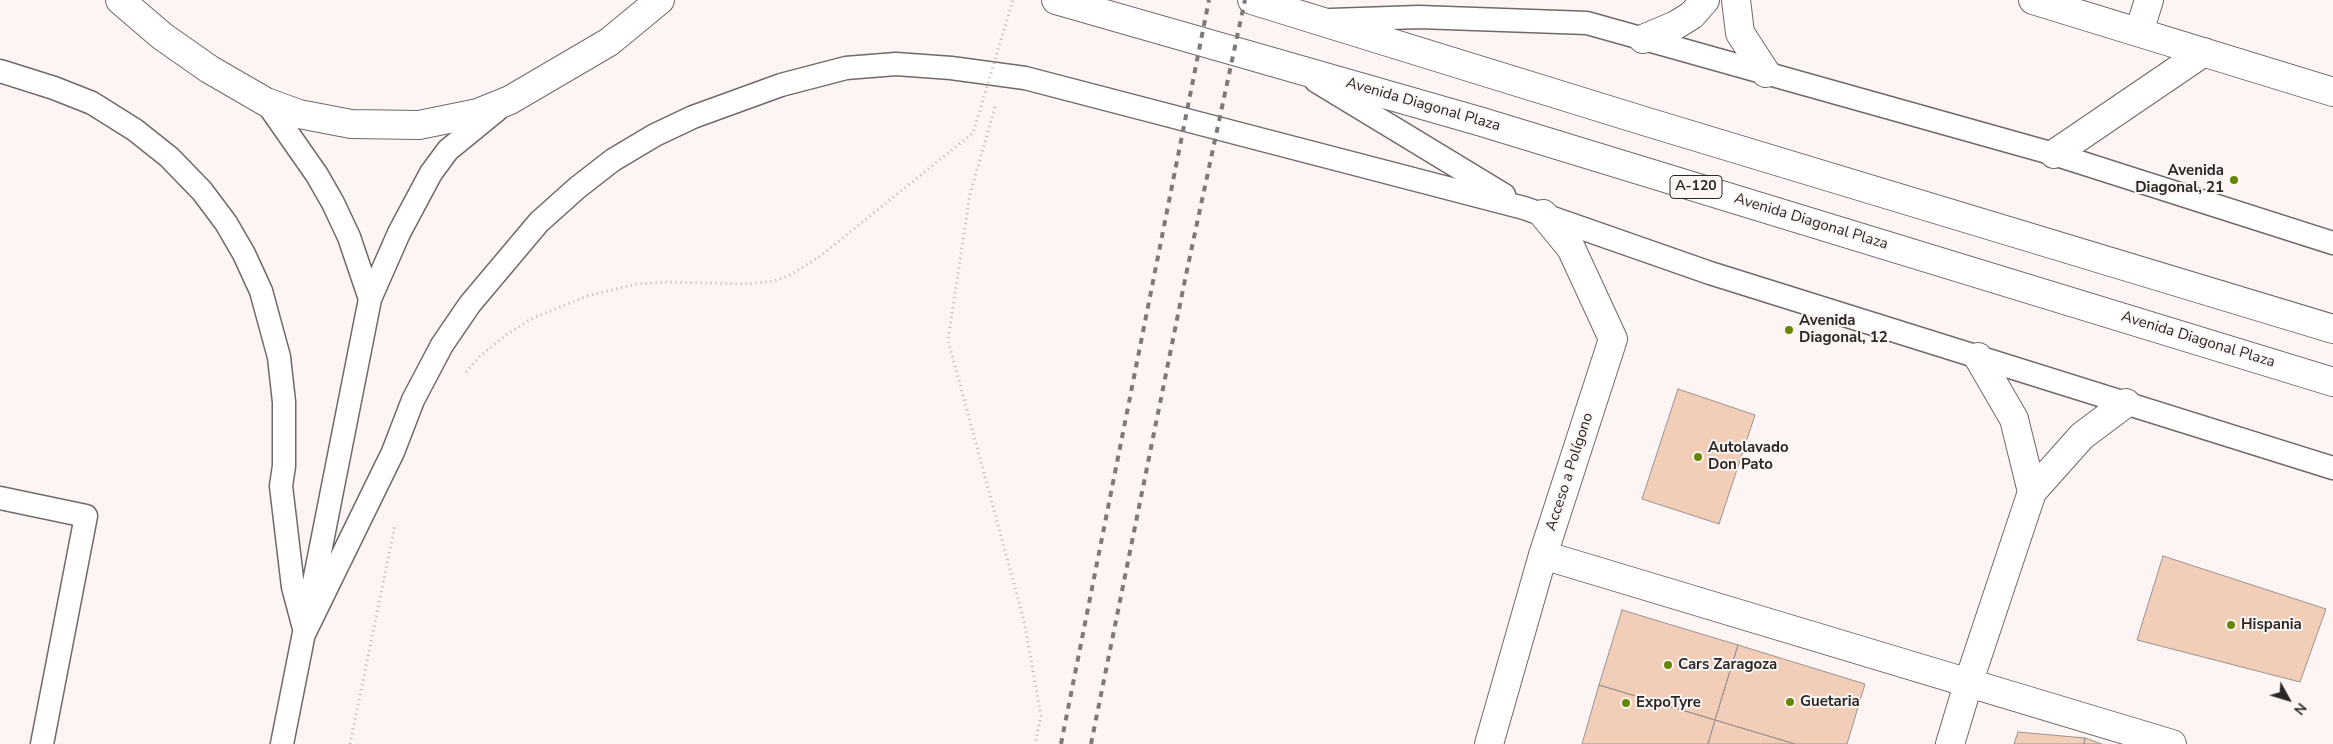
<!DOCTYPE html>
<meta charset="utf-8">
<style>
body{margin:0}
#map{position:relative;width:2333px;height:744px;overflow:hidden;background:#fcf5f3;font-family:"Nunito Sans",sans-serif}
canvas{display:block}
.north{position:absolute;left:2263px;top:674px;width:50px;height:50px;-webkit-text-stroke:4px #fcf5f3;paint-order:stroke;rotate:129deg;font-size:14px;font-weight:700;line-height:20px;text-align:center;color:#2a2827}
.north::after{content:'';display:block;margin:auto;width:18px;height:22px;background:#2a2827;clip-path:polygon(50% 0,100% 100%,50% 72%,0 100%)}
</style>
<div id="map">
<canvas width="2333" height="744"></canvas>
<div class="north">N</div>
</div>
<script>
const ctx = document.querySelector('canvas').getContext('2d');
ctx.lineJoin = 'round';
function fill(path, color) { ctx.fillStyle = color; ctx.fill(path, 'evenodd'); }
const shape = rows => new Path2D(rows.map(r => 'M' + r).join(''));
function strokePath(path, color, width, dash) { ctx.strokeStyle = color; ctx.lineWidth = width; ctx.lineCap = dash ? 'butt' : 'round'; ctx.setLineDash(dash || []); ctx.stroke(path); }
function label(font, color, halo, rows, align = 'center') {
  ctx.font = font + ' "Nunito Sans",sans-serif'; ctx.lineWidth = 4; ctx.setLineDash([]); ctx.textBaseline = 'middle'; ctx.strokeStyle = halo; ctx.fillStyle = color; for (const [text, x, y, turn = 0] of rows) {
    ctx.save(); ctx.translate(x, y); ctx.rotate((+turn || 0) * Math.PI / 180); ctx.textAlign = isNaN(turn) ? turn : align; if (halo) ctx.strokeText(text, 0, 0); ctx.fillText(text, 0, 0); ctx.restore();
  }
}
const building = shape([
 [1678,389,1755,415,1719,524,1642,499,1678,389],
 [2163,556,2326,609,2300,682,2137,640,2163,556],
 [1622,610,1738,645,1715,720,1599,685,1622,610],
 [1738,645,1865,684,1847,744,1795,744,1715,720,1738,645],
 [1599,685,1715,720,1708,744,1582,744,1599,685],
 [1715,720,1795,744,1708,744,1715,720],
 [2018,732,2085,738,2084,744,2014,744,2018,732],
 [2085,738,2102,744,2084,744,2085,738]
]);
fill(building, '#f2cdb8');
strokePath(building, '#9a9491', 1);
const service = shape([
 [1331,20,1419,17,1587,23,2054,154,2333,243],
 [0,71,54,88,92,103,135,130,169,157,202,191,226,223,244,254,261,291,279,357,284,402,284,466,281,486,293,587,305,632],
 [1316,81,1504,195],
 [266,102,317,175,333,203,349,237,370,299],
 [0,498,86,516,42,744],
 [305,632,393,452,413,400,442,345,470,304,539,222,577,188,613,160,655,135,693,117,781,85,846,68,896,64,951,68,1025,78,1524,208,1710,273,2333,468],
 [282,744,370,299,399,233,431,173,448,150,497,110]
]);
const minor = shape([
 [1736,0,1740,33,1766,73],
 [2033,0,2333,92],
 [2139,32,2149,0],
 [1643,39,1676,25,1692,15,1705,0],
 [2054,154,2204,52],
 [1978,357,2014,419,2032,492,2082,436,2126,403],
 [1543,555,2172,744],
 [1489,744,1543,555,1613,339,1571,248,1543,214],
 [1950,744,1969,681,2032,492]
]);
const primary = shape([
 [120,0,162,36,209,69,266,102,299,114,351,124,419,125,478,113,510,100,609,42,660,0],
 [1056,0,1482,122,2333,382],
 [1252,0,1644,121,2333,329]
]);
strokePath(service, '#706968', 25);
strokePath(minor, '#706968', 30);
strokePath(primary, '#706968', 30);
strokePath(shape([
 [995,107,970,194,948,340,1024,621,1041,716,1035,744],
 [466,372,479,357,506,335,531,319,587,296,637,284,665,282,748,284,774,281,790,275,819,257],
 [350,744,395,525]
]), '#bab5b3', 3, [1, 4]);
strokePath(service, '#fff', 22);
strokePath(minor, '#fff', 28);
strokePath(primary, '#fff', 28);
strokePath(shape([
 [1061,744,1209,0],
 [1091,744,1187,270,1245,0]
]), '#7d7977', 4, [6, 6]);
strokePath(shape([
 [819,257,973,133,1013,0]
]), '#bab5b3', 3, [1, 4]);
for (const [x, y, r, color] of [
 [2234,180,5,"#668600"],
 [1789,330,5,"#668600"],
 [1698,457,5,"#668600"],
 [2231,625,5,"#668600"],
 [1668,665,5,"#668600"],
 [1790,702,5,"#668600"],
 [1626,703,5,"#668600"]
]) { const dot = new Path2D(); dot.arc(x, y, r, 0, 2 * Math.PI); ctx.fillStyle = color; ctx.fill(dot); strokePath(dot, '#fcf5f3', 2); }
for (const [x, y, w] of [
 [1696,187,52]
]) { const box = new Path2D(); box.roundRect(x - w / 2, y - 11.5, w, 23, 4); ctx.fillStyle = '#fcf5f3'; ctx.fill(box); strokePath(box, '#2a2827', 1); }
label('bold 14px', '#2a2827', null, [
 ["A-120",1696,187]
]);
label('15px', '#2a2827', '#fcf5f3', [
 ["Avenida Diagonal Plaza",1423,105,16],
 ["Avenida Diagonal Plaza",1811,222,17],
 ["Avenida Diagonal Plaza",2198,340,17],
 ["Acceso a Polígono",1570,472,-72]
]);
label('bold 15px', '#2a2827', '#fcf5f3', [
 ["Avenida",2224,171,"right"],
 ["Diagonal, 21",2224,188,"right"],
 ["Avenida",1799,321],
 ["Diagonal, 12",1799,338],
 ["Autolavado",1708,448],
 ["Don Pato",1708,465],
 ["Hispania",2241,625],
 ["Cars Zaragoza",1678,665],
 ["Guetaria",1800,702],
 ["ExpoTyre",1636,703]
], 'left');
</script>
